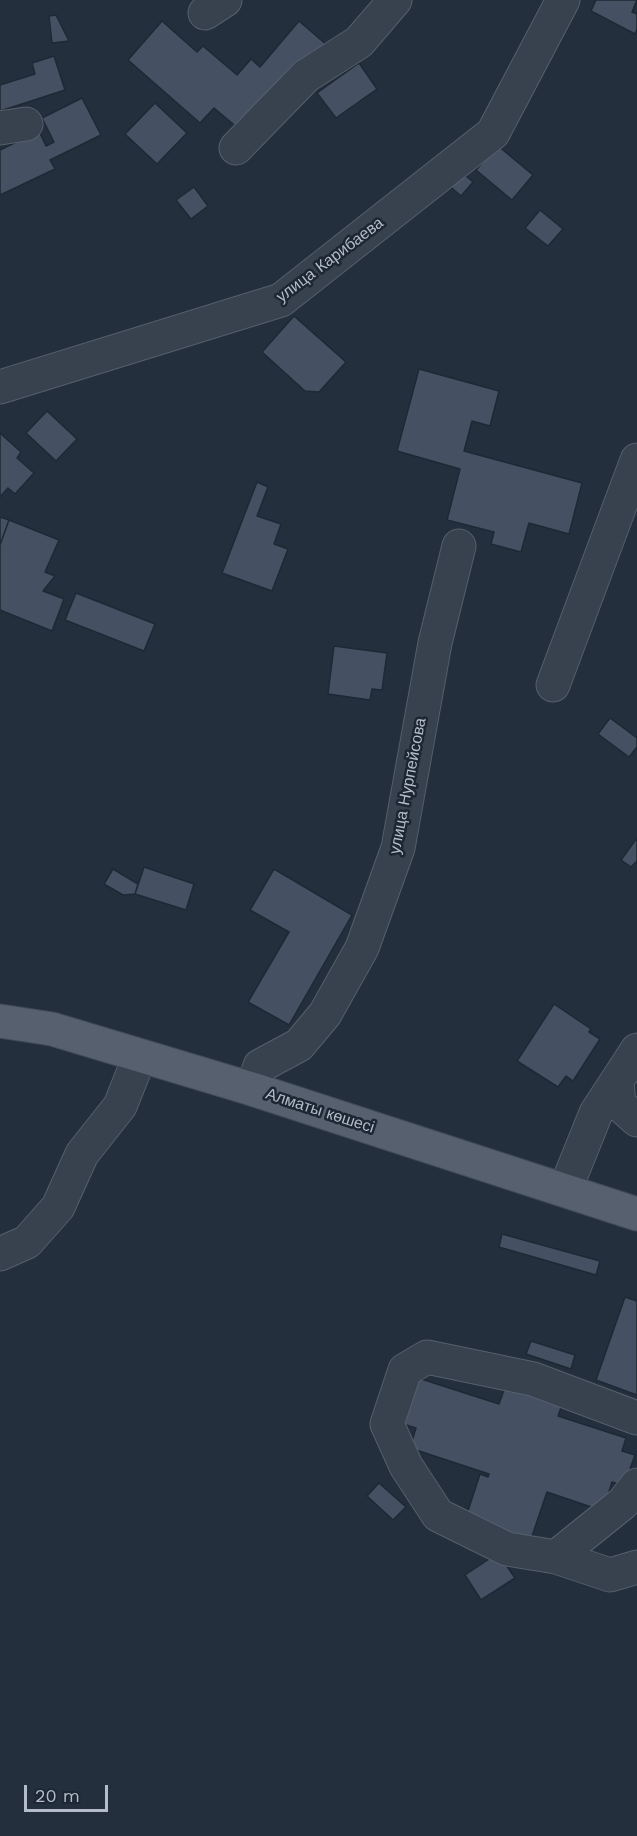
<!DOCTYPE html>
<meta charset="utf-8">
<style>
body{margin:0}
#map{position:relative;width:637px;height:1836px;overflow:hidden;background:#242f3e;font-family:"Work Sans",sans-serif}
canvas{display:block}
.scale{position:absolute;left:24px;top:1785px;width:84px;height:27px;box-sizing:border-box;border:3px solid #b4bcc9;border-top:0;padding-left:8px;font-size:18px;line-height:21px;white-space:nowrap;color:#b4bcc9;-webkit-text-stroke:4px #1d2633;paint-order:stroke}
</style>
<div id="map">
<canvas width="637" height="1836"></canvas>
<div class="scale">20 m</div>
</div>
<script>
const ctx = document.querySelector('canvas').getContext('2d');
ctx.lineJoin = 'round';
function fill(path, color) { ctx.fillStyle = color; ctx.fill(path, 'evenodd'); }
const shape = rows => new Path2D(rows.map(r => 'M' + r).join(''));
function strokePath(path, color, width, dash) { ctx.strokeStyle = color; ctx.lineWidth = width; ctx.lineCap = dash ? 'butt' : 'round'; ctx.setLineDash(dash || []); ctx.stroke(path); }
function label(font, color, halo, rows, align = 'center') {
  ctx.font = font + ' "Work Sans",sans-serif'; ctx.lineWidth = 5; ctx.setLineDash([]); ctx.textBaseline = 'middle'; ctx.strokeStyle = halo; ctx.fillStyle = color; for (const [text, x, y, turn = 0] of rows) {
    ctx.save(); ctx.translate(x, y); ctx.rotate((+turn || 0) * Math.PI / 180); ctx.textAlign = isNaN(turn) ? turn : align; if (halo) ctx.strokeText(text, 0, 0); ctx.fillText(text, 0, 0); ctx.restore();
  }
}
const building = shape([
 [596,0,637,0,632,12,637,14,637,29,635,34,591,11,596,0],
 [56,15,69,41,52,43,49,16,56,15],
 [162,21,197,52,203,46,237,75,251,59,260,67,299,21,328,46,245,134,214,108,200,123,128,60,162,21],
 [54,56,65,90,0,111,0,85,35,74,32,63,54,56],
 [359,63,377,89,336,118,317,93,359,63],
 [82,98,101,135,50,160,55,169,0,195,0,150,39,131,46,146,54,142,42,118,82,98],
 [155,103,187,133,157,164,125,134,155,103],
 [497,145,533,175,512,200,476,170,497,145],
 [458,169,473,182,461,196,446,183,458,169],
 [194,187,208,206,191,219,176,200,194,187],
 [540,210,563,229,548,246,525,228,540,210],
 [294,316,346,362,319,392,305,391,262,352,294,316],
 [419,369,499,391,490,426,472,421,464,451,582,483,569,534,529,523,521,552,491,544,494,532,447,520,460,469,397,451,419,369],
 [47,411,77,439,56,461,26,433,47,411],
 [0,433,21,452,17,458,34,473,15,494,8,488,0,497,0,433],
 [257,482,268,487,257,516,281,524,274,544,288,549,272,591,222,573,257,482],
 [0,517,9,520,0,545,0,517],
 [9,520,59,540,45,572,55,576,43,591,64,599,52,631,0,610,0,545,9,520],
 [76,593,155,624,144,651,65,620,76,593],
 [334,646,387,653,382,690,372,689,370,700,328,694,334,646],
 [610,718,637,738,637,747,629,757,598,734,610,718],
 [637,838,637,861,631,867,621,860,637,838],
 [144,867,194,884,186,910,135,894,144,867],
 [113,869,138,884,135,894,123,895,104,884,113,869],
 [274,869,352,915,289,1025,248,1002,289,932,250,910,274,869],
 [554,1004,591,1029,589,1032,600,1039,573,1081,566,1076,558,1087,517,1061,554,1004],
 [502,1234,600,1261,596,1275,499,1247,502,1234],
 [625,1297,637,1301,637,1395,596,1380,625,1297],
 [531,1341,575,1355,571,1369,526,1354,531,1341],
 [418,1378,499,1404,506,1384,563,1402,558,1416,626,1438,622,1451,635,1455,624,1486,612,1482,603,1511,547,1492,530,1542,465,1520,480,1474,488,1477,489,1474,410,1448,416,1428,403,1424,418,1378],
 [379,1483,406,1507,393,1520,367,1496,379,1483],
 [498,1553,515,1578,481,1600,465,1575,498,1553]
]);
fill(building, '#455162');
strokePath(building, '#1f2835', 1.5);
const minor = shape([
 [205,13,225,0],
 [0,128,26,124],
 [236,148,306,76,359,42,395,0],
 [0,387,281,300,493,133,563,0],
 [553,685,637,460],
 [617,1081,619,1104,637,1120],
 [252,1089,260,1066,299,1045,325,1014,362,948,398,848,435,643,459,546],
 [565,1190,596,1113,637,1050],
 [0,1254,27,1242,58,1207,82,1154,120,1106,140,1056],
 [637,1418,533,1379,427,1357,405,1370,387,1424,406,1466,438,1515,507,1549,556,1557,610,1575,637,1567],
 [556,1557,623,1503,637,1485]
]);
const major = shape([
 [0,1021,52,1029,252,1089,637,1214]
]);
strokePath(minor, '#565f6c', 35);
strokePath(major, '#414a57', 35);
strokePath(minor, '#38414e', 33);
strokePath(major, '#56606e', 33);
label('16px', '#b4bcc9', '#1d2633', [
 ["улица Карибаева",330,260,-37],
 ["улица Нурпейсова",408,786,-79],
 ["Алматы көшесі",320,1111,18]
]);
</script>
